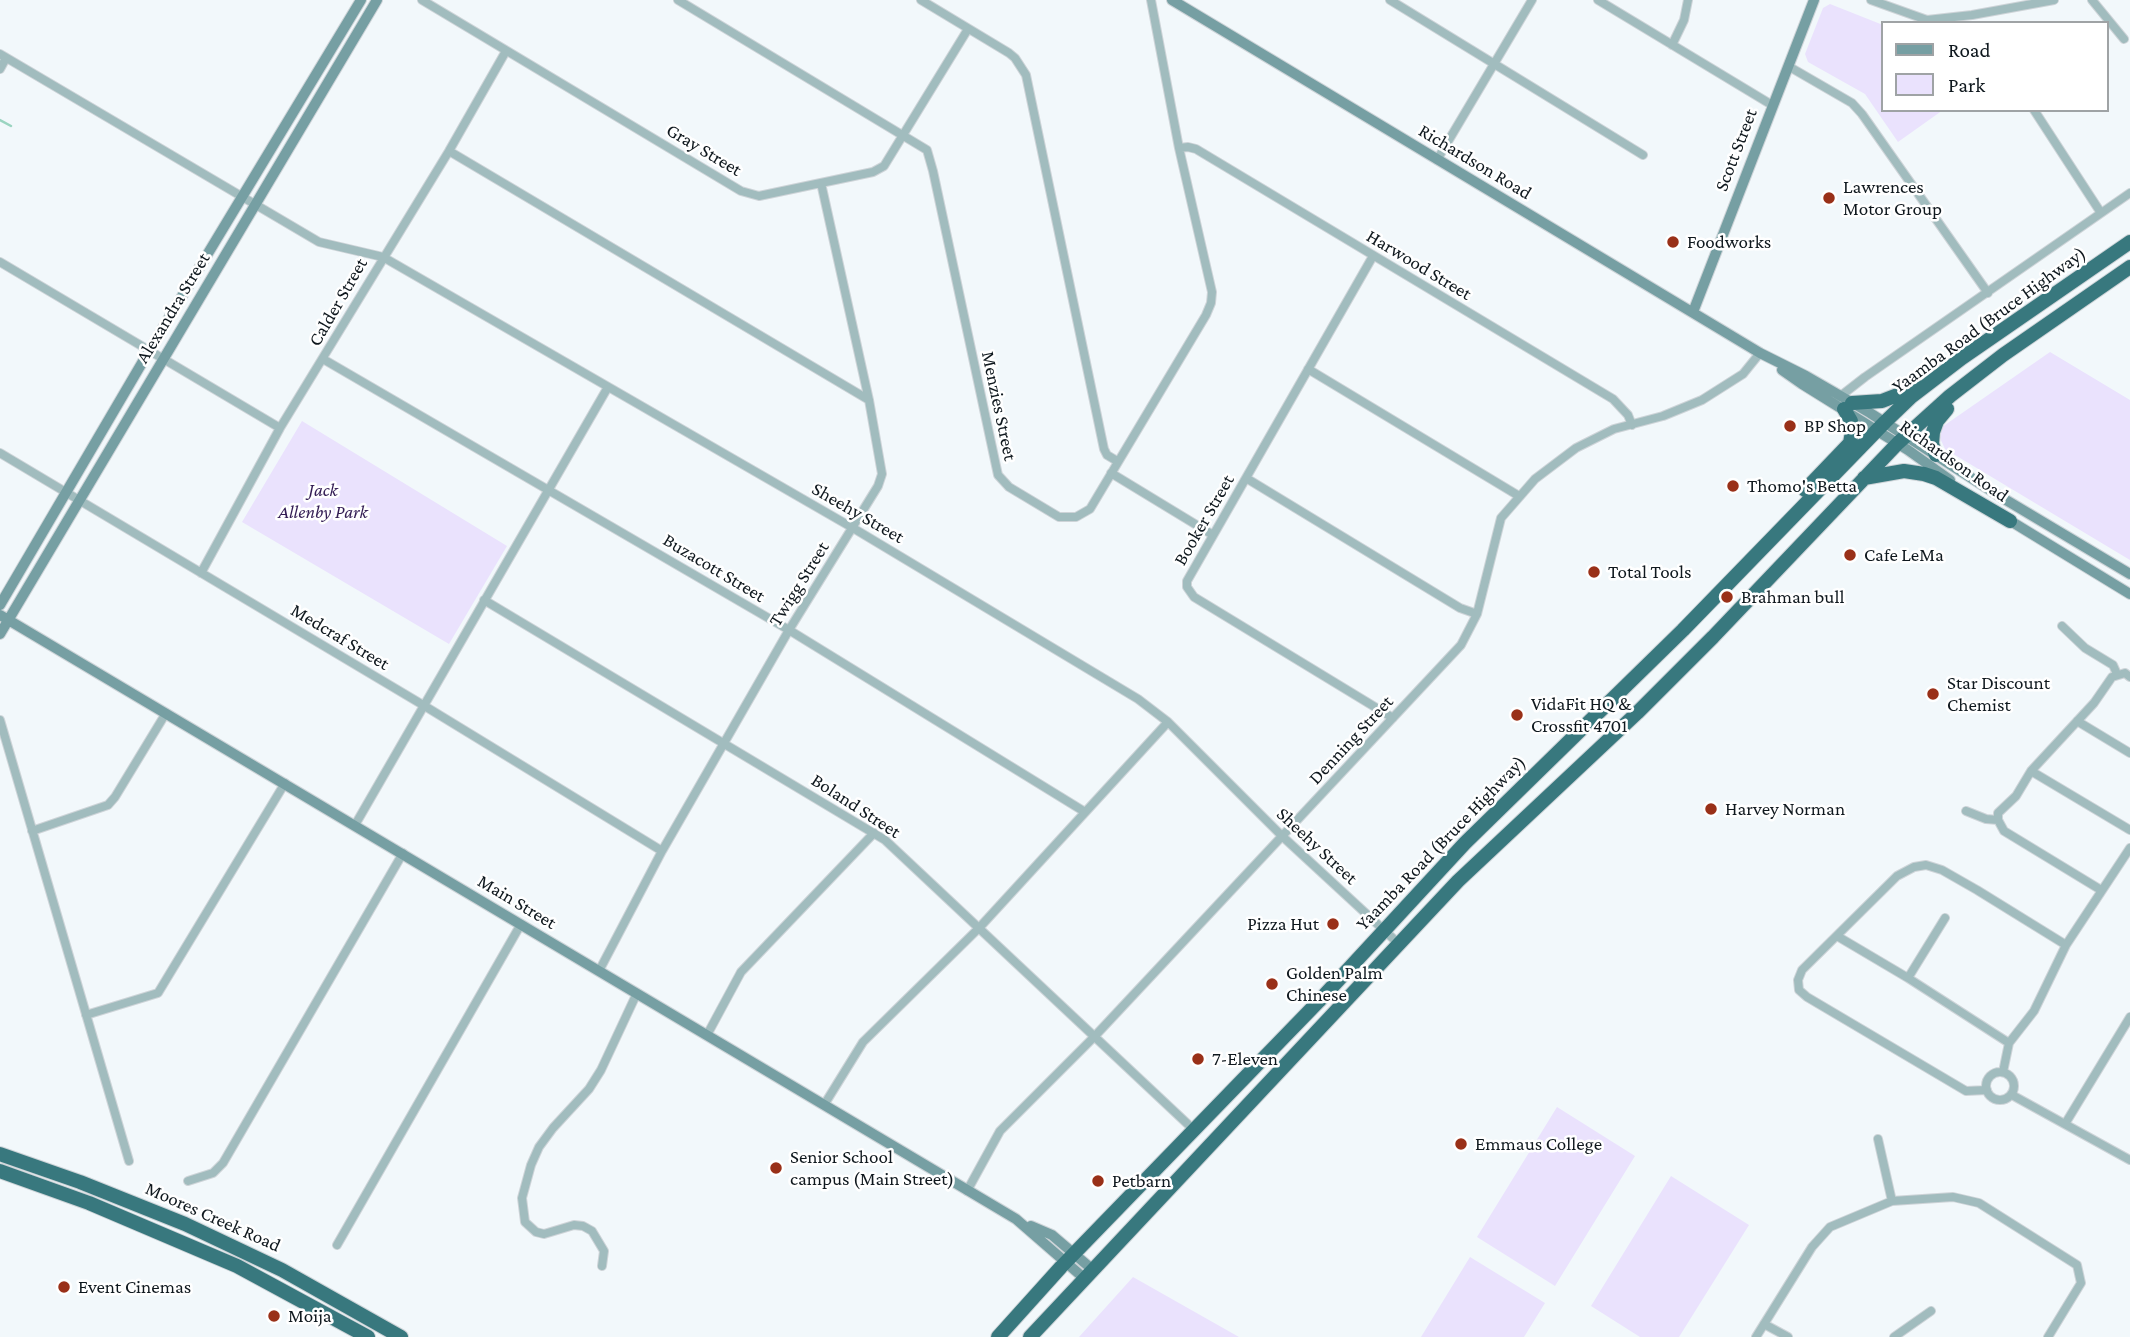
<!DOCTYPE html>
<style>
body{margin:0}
#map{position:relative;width:2130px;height:1337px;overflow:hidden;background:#f2f8fb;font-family:"Crimson Pro",serif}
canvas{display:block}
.legend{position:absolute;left:1881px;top:21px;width:228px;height:91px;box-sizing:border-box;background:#fff;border:2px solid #9fa3a5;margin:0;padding:9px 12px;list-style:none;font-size:21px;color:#0f181e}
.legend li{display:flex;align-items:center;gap:14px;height:35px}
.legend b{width:35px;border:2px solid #9fa3a5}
</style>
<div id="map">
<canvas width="2130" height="1337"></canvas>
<ul class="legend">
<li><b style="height:9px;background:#769fa3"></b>Road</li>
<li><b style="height:19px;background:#eae2fd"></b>Park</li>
</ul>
</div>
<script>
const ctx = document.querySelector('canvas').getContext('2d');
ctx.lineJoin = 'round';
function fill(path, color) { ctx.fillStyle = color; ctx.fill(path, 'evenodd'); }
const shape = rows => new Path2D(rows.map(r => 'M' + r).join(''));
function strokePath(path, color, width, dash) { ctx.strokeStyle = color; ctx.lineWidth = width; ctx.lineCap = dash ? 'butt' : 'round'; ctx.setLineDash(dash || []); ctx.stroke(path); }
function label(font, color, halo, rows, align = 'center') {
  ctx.font = font + ' "Crimson Pro",serif'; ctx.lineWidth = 5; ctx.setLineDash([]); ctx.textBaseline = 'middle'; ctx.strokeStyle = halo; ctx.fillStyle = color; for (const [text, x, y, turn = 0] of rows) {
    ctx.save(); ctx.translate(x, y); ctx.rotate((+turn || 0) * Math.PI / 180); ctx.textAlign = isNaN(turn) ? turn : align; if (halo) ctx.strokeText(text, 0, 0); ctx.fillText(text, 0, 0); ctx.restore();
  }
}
fill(shape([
 [1830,4,1883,25,1883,110,1943,110,1898,142,1865,94,1808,62,1805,54,1823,8],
 [2050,352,2130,400,2130,560,1945,449,1940,438,1942,427],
 [302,421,507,546,449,644,242,522],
 [1557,1107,1635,1156,1555,1286,1477,1237],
 [1671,1176,1749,1225,1679,1337,1640,1337,1591,1306],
 [1470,1257,1545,1303,1524,1337,1421,1337],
 [1133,1277,1239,1337,1079,1337]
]), '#eae2fd');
strokePath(shape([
 [0,120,11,126]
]), '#9ad4c0', 2.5);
const street = shape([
 [422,0,741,191,759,196,873,172,884,166,968,29],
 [678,0,927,150,933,171,998,475,1009,487,1059,517,1076,517,1090,509,1206,315,1211,303,1212,292,1179,148,1151,0],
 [921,0,1009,53,1015,58,1026,75,1104,449,1107,455,1117,461],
 [1390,0,1643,155],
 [1598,0,1772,105],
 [1871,0,1927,20,1972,15,2054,0],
 [2092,0,2124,39],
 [1672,45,1684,20,1688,0],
 [0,54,319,242,383,257,853,528,1138,699,1168,722,1282,836,1399,944],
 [1788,66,1852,103,1862,114,1988,293],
 [0,69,6,58],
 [2034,110,2101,213],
 [1179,148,1188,147,1196,149,1613,399,1628,415,1632,425],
 [449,151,869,400],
 [1437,160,1532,0],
 [1373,256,1187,581,1187,587,1194,597,1393,718],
 [0,262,280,428],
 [323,359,789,630,1085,812],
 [1308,369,1519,496],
 [1838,398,1865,377,2130,193],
 [0,453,423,705,662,851],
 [1111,473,1213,535],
 [1246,478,1460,608,1477,614],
 [201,573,280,428,449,151,506,51],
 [484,600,885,840,1194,1130],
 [2062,626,2085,648,2113,665,2117,674],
 [0,720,129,1161],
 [2077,721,2130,753],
 [2031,771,2130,830],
 [1966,811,1986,819,1998,820],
 [355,825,608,387],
 [32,831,108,805,115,797,166,713],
 [2101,890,2004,831,1998,820,1998,813,2016,796,2031,771,2094,703,2112,677,2125,673,2130,677],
 [1837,936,1908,978,2009,1043],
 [599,971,662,851,789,630,878,486,882,474,869,400,821,183],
 [1908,978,1945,918],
 [86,1015,158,993,285,783],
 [707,1035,741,972,874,833],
 '1986 1086a14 14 0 1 1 28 0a14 14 0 1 1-28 0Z',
 [2003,1072,2009,1043,2034,1011,2066,945,2130,848],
 [1987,1090,1966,1091,1807,997,1799,990,1798,980,1802,970,1897,876,1914,867,1926,865,1942,870,1977,890,2066,945],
 [2012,1095,2130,1160],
 [824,1105,863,1042,979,928,1168,722],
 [2065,1124,2130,1017],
 [1878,1139,1892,1201],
 [188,1181,213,1173,223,1163,403,853],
 [967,1191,1000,1131,1094,1037,1461,645,1477,614,1501,518,1535,479,1576,448,1614,429,1663,416,1702,400,1743,374,1760,353],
 [337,1245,521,924],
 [602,1266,604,1251,592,1231,583,1226,574,1225,544,1234,536,1232,525,1222,522,1198,531,1165,539,1147,553,1128,589,1089,601,1070,637,993],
 [1764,1324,1788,1337],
 [1756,1337,1812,1247,1830,1227,1892,1201,1953,1197,1979,1203,2077,1265,2081,1283,2048,1337],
 [1894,1337,1931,1311]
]);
const secondary = shape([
 [1172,0,1760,353,1806,376,1870,413,2001,497,2130,574],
 [1693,312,1814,0],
 [1782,370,1802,384,1908,450,1950,480],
 [2004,517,2130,594],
 [0,605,149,351,361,0],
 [0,615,1016,1219,1085,1279],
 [0,634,377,0],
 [1031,1226,1052,1235,1093,1270]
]);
const highway = shape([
 [1852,403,1882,401,1918,387],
 [1936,455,1932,444,1933,432,1937,421,1947,409],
 [1864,478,1904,471,1924,474,1936,478,2010,521],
 [1805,490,1850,443,1852,432,1851,421,1844,409],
 [0,1154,80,1182,185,1224,282,1270,401,1337],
 [0,1171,89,1203,237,1266,368,1337],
 [998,1337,1061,1267,1319,1001,1465,843,1683,630,1885,422,1911,397,1962,358,2130,242],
 [1030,1337,1458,881,1637,713,1713,637,1898,443,1950,396,2003,355,2130,267]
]);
strokePath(street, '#ced4d8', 10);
strokePath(secondary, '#ced4d8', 12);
strokePath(highway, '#ced4d8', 16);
strokePath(street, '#a1bcbe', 8);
strokePath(secondary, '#769fa3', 10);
strokePath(highway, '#38787e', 14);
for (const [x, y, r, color] of [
 [1829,198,7,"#993018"],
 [1673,242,7,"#993018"],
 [1790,426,7,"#993018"],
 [1733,486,7,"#993018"],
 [1850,555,7,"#993018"],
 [1594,572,7,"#993018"],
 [1727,597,7,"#993018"],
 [1933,694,7,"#993018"],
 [1517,715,7,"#993018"],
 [1711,809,7,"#993018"],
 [1333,924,7,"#993018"],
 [1272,984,7,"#993018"],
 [1198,1059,7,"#993018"],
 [1461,1144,7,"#993018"],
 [776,1168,7,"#993018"],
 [1098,1181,7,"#993018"],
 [64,1287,7,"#993018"],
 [274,1316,7,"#993018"]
]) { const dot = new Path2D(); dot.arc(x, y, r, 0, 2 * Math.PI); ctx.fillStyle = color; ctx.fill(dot); strokePath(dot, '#fff', 2.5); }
label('19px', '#0f181e', '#fff', [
 ["Gray Street",704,150,31],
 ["Scott Street",1736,150,-69],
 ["Richardson Road",1475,162,31],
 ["Harwood Street",1419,265,31],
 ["Calder Street",338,302,-60],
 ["Alexandra Street",173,308,-59],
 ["Yaamba Road (Bruce Highway)",1989,320,-36],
 ["Menzies Street",999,406,78],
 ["Richardson Road",1954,461,35],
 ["Sheehy Street",858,513,30],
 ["Booker Street",1204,520,-60],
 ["Buzacott Street",714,568,31],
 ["Twigg Street",799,584,-58],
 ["Medcraf Street",340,637,31],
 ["Denning Street",1351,740,-47],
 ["Boland Street",856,806,33],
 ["Yaamba Road (Bruce Highway)",1441,843,-46],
 ["Sheehy Street",1317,846,43],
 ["Main Street",517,902,31],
 ["Moores Creek Road",213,1217,24]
]);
label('19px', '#0f181e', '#fff', [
 ["Lawrences",1843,187],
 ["Motor Group",1843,209],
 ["Foodworks",1687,242],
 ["BP Shop",1804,426],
 ["Thomo's Betta",1747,486],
 ["Cafe LeMa",1864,555],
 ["Total Tools",1608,572],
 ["Brahman bull",1741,597],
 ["Star Discount",1947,683],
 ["Chemist",1947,705],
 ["VidaFit HQ &",1531,704],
 ["Crossfit 4701",1531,726],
 ["Harvey Norman",1725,809],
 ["Pizza Hut",1319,924,"right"],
 ["Golden Palm",1286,973],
 ["Chinese",1286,995],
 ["7-Eleven",1212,1059],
 ["Emmaus College",1475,1144],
 ["Senior School",790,1157],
 ["campus (Main Street)",790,1179],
 ["Petbarn",1112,1181],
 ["Event Cinemas",78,1287],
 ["Moija",288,1316]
], 'left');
label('italic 19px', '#331d54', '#fff', [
 ["Jack",323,490],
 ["Allenby Park",323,512]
]);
</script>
